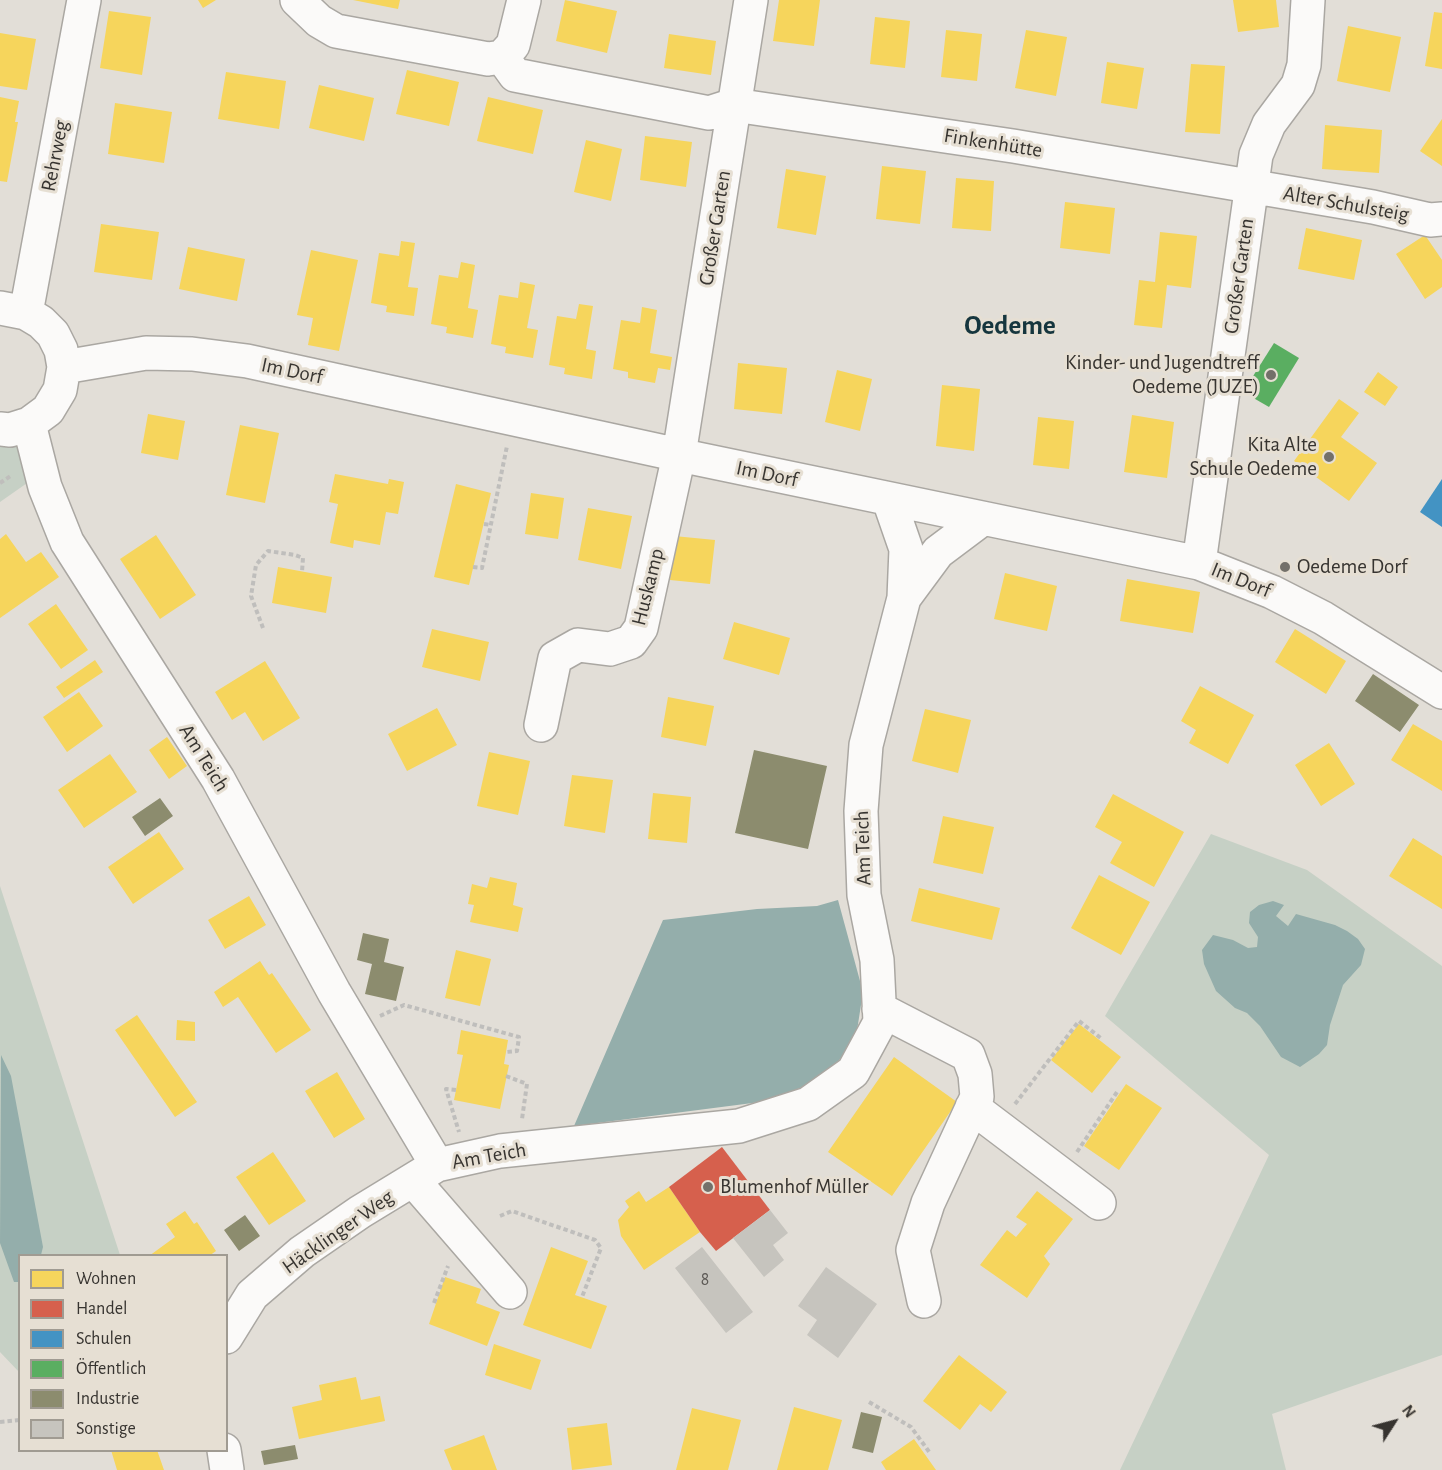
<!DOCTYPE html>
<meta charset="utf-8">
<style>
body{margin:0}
#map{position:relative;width:1442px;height:1470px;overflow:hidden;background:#e2ded7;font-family:"Alegreya Sans",sans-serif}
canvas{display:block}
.legend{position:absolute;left:18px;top:1254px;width:210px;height:198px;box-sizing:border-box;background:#e6dfd3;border:2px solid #a09b92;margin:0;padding:8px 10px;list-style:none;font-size:18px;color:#373430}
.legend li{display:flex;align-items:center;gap:12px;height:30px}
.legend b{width:30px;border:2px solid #a09b92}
.north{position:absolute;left:1364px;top:1392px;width:60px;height:60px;-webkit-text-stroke:4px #e6dfd3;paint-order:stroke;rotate:54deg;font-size:16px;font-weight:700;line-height:24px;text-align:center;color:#373430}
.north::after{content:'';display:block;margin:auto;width:21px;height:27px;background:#373430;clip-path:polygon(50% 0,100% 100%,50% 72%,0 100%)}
</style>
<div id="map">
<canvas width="1442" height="1470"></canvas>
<ul class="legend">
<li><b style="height:16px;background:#f6d55c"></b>Wohnen</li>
<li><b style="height:16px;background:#d6604d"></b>Handel</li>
<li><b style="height:16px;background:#4393c3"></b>Schulen</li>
<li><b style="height:16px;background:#5aae61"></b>Öffentlich</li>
<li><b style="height:16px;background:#8c8c6e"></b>Industrie</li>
<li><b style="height:16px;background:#c6c4be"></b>Sonstige</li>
</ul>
<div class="north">N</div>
</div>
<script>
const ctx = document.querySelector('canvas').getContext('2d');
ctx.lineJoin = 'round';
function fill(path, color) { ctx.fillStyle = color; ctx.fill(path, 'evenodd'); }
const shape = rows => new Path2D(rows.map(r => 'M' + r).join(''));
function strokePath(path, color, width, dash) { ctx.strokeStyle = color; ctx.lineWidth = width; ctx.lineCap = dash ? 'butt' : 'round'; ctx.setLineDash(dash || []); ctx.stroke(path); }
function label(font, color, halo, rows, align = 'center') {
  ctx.font = font + ' "Alegreya Sans",sans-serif'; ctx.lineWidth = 6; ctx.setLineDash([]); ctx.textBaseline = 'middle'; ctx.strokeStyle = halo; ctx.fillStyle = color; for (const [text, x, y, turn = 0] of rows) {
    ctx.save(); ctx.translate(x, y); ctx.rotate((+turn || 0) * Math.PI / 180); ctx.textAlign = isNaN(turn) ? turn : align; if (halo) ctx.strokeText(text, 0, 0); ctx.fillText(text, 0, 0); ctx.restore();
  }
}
fill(shape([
 [0,436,17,438,30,481,0,502],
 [1211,834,1307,870,1442,966,1442,1355,1272,1414,1286,1470,1120,1470,1269,1155,1105,1016],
 [0,886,120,1255,20,1256,19,1372,0,1352]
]), '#c6d0c5');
fill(shape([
 [838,900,863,992,856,1037,827,1077,768,1101,574,1126,663,920,757,909,817,906],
 [1273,901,1284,905,1276,916,1288,926,1296,914,1335,925,1347,931,1358,939,1365,949,1361,965,1343,985,1330,1025,1327,1045,1319,1054,1300,1067,1281,1057,1260,1026,1247,1013,1235,1008,1216,991,1204,964,1202,950,1213,935,1233,940,1248,948,1257,947,1258,937,1249,923,1250,912,1259,905],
 [1,1055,11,1076,43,1247,41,1255,20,1256,19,1282,14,1282,0,1243]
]), '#94aeab');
fill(shape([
 [198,0,216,0,203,8],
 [353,0,400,0,398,9],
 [565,0,617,11,607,53,556,41],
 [779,0,820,0,814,46,773,41],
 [1233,0,1276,0,1279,27,1238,32],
 [109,11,151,17,142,75,100,68],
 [1434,12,1442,13,1442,69,1425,66],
 [875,17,910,21,905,68,870,64],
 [1348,26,1401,37,1390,92,1337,81],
 [946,30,982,34,977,81,941,77],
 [1026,30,1067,37,1056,96,1015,88],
 [0,33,36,39,27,90,0,86],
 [669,34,716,41,711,75,664,68],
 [1107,62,1144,68,1137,109,1101,103],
 [1191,64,1225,66,1220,134,1185,132],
 [407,70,459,82,449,126,396,114],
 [226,72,286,81,279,129,218,119],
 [319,85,374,98,364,141,309,128],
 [0,97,19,101,15,122,18,122,7,182,0,181],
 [488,97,543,110,533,154,477,141],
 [115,103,172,112,164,163,108,154],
 [1442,119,1442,166,1420,151],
 [1325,125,1382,130,1379,173,1322,169],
 [645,136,692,142,686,187,640,180],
 [586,140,622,149,611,201,574,192],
 [882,166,926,171,920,224,876,219],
 [786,169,826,176,816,235,777,228],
 [956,178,994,181,991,231,952,228],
 [1065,202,1115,208,1110,254,1060,248],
 [101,224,159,232,152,280,94,272],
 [1306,228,1362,240,1354,280,1298,269],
 [1160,232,1197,236,1191,288,1167,285,1162,328,1134,325,1139,280,1155,282],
 [1425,235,1442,260,1442,287,1425,299,1396,254],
 [401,241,415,243,408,287,418,288,414,316,386,312,387,306,371,303,379,253,399,256],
 [188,247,245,259,237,301,179,289],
 [311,250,358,260,339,351,308,345,313,318,297,315],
 [461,262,475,265,468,308,478,310,473,338,446,333,447,327,431,324,439,275,458,278],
 [520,282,535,285,527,328,538,330,533,358,505,353,506,347,491,344,499,295,518,298],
 [579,304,593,306,586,349,596,351,592,379,564,374,565,368,549,365,557,316,576,319],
 [642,307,657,310,650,353,672,357,670,370,658,368,655,383,628,378,628,372,613,369,621,320,640,323],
 [738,363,787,368,782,414,734,409],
 [837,370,872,379,860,431,825,422],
 [1378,372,1398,387,1385,406,1364,392],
 [942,385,980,389,974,451,936,446],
 [1339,399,1359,413,1341,437,1377,463,1349,501,1294,461],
 [148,414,185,421,178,460,141,453],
 [1132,415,1174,422,1167,478,1124,472],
 [1038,417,1074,421,1069,469,1033,465],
 [240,425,279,433,265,503,226,495],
 [335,474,388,484,389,479,404,482,398,514,386,512,380,545,354,540,353,548,330,543,338,504,329,502],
 [456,484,491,493,469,585,434,577],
 [531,493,564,498,558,539,525,534],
 [588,508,632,516,621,569,578,560],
 [6,534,26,562,41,552,59,577,0,618,0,539],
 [156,535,196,595,160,619,120,559],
 [674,536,715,540,710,584,670,580],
 [278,567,332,577,326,613,272,603],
 [1005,573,1057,586,1047,631,994,619],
 [1127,579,1200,592,1193,633,1120,621],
 [56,604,88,650,61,669,28,624],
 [734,622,790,638,779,675,723,659],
 [432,629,489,642,480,681,422,667],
 [1295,629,1346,661,1326,694,1275,662],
 [95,660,103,672,64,698,56,687],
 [265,661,300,718,263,741,245,712,232,720,215,692],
 [1200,686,1254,715,1228,764,1189,743,1196,730,1181,721],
 [79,692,103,726,67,752,43,717],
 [668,697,714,706,706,746,661,737],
 [437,708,457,745,407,771,388,734],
 [925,709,971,720,958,773,912,761],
 [1413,724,1442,741,1442,791,1391,760],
 [167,737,187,766,169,779,149,750],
 [1329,743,1355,784,1321,806,1295,765],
 [489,752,530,761,518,815,477,806],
 [110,754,137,792,84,828,58,790],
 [572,775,613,780,605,833,564,826],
 [653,793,691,797,687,843,648,839],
 [1113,794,1184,832,1154,887,1110,863,1122,842,1095,827],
 [943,816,994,827,983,874,933,863],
 [159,832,184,869,133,904,108,867],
 [1413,838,1442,856,1442,909,1389,876],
 [1099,875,1150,902,1121,955,1071,928],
 [490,877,517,883,513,905,523,908,518,932,470,922,474,905,468,904,472,884,487,888],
 [919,888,1000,908,992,940,911,921],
 [249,896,266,925,225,949,208,920],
 [456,950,491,959,480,1006,445,998],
 [260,961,269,975,272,973,311,1030,276,1053,238,997,223,1007,214,992],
 [137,1015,197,1102,175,1117,115,1030],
 [177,1020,195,1022,195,1041,176,1040],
 [1079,1024,1121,1057,1092,1093,1051,1060],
 [461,1030,508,1040,504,1064,509,1065,500,1109,454,1100,463,1055,457,1054],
 [894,1057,957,1102,892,1196,828,1152],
 [337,1072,365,1119,334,1138,305,1091],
 [1126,1084,1162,1108,1119,1170,1084,1146],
 [273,1152,306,1201,269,1225,236,1177],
 [669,1187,700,1232,644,1270,621,1236,618,1220,629,1207,625,1201,639,1191,646,1202],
 [1037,1191,1073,1219,1044,1256,1050,1264,1027,1298,980,1265,1007,1230,1016,1237,1027,1224,1016,1217],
 [185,1211,194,1224,197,1222,216,1251,209,1256,149,1256,175,1237,166,1224],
 [551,1247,588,1261,575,1295,607,1306,591,1349,523,1325],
 [445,1277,481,1289,476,1303,500,1312,487,1346,429,1324],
 [494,1344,541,1360,531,1390,485,1375],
 [959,1355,1007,1392,991,1412,980,1404,960,1430,923,1401],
 [356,1377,361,1400,380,1396,385,1421,299,1439,292,1407,322,1400,319,1385],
 [794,1407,842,1420,828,1470,777,1470],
 [692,1408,741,1420,728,1470,676,1470],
 [607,1423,612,1465,572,1470,567,1428],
 [484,1435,497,1470,452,1470,444,1450],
 [914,1439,936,1470,886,1470,881,1462],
 [111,1450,157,1450,164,1470,117,1470]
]), '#f6d55c');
fill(shape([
 [722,1147,770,1210,716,1251,700,1232,669,1187]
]), '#d6604d');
fill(shape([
 [1442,479,1442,527,1420,512]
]), '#4393c3');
fill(shape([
 [1274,343,1299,358,1269,407,1243,392]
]), '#5aae61');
fill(shape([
 [1373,674,1419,705,1400,732,1355,701],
 [754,750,827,766,808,849,735,833],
 [160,798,173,816,145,836,132,817],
 [363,933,389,939,384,962,404,967,396,1001,365,994,372,964,357,960],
 [245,1215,260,1236,239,1251,224,1230],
 [861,1412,882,1417,873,1453,852,1448],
 [295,1445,298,1459,264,1465,261,1451]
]), '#8c8c6e');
fill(shape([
 [770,1210,788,1233,773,1245,784,1260,764,1277,733,1238],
 [702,1247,753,1312,726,1333,675,1268],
 [826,1267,877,1304,838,1358,807,1335,817,1320,798,1306]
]), '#c6c4be');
const minor = shape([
 [297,0,319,21,336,31,488,59,502,57,513,45,524,0],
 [502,57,515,75,709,113,734,105,1013,146,1373,207,1430,220,1442,219],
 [0,308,26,313,41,322,53,334,61,350,64,367,60,390,48,410,29,424,10,430,0,429],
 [26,313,84,0],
 [64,367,146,353,192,354,247,361,679,455,1199,563,1272,592,1323,618,1442,692],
 [29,424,45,487,67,542,218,779,334,992,437,1165],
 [1199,563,1256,155,1269,124,1298,85,1304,65,1308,0],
 [904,598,938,552,982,519],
 [541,725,555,658,578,645,610,649,631,642,641,628,679,455,751,0],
 [879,1009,968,1055,975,1074,977,1097,928,1203,913,1250,924,1301],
 [972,1107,1099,1203],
 [413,1180,510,1292],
 [226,1337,252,1295,302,1252,360,1212,437,1165,500,1151,739,1126,808,1104,853,1072,880,1022,877,960,864,895,861,811,866,745,904,598,906,549,889,500],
 [224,1450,227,1470]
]);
strokePath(minor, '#aaa7a2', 36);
strokePath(shape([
 [0,483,12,475],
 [484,524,491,525],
 [473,567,482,568,507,446],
 [263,628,251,596,256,565,268,551,295,555,303,558,302,572],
 [380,1016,404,1005,519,1037,517,1051,506,1052],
 [506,1076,527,1084,522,1119],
 [456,1090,446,1089,459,1132],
 [1015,1104,1079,1021,1102,1039],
 [1077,1152,1117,1092],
 [500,1216,512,1211,595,1240,601,1248,582,1297],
 [434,1303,448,1266],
 [869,1402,911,1427,930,1453],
 [0,1422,20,1420]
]), '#bfbebc', 4, [4.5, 3]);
strokePath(minor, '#fbfaf9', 33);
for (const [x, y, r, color] of [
 [1271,375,6,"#73706a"],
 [1329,457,6,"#73706a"],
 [1285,567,6,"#73706a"],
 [708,1187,6,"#73706a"]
]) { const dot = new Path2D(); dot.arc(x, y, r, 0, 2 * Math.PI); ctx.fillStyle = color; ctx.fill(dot); strokePath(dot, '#e6dfd3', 2); }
label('18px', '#5b5854', null, [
 ["8",705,1280]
]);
label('21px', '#373430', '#e6dfd3', [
 ["Finkenhütte",993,143,9],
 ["Rehrweg",55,156,-79],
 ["Alter Schulsteig",1346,204,10],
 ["Großer Garten",715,228,-81],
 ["Großer Garten",1239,276,-82],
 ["Im Dorf",292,371,12],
 ["Im Dorf",767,474,12],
 ["Im Dorf",1241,580,22],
 ["Huskamp",648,587,-76],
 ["Am Teich",204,758,58],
 ["Am Teich",863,848,-92],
 ["Am Teich",489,1156,-10],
 ["Häcklinger Weg",338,1232,-35]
]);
label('21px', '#373430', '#e6dfd3', [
 ["Kinder- und Jugendtreff",1259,363],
 ["Oedeme (JUZE)",1259,387],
 ["Kita Alte",1317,445],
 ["Schule Oedeme",1317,469],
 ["Oedeme Dorf",1297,567,"left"],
 ["Blumenhof Müller",720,1187,"left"]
], 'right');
label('bold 27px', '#16363e', '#e6dfd3', [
 ["Oedeme",1010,326]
]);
</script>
